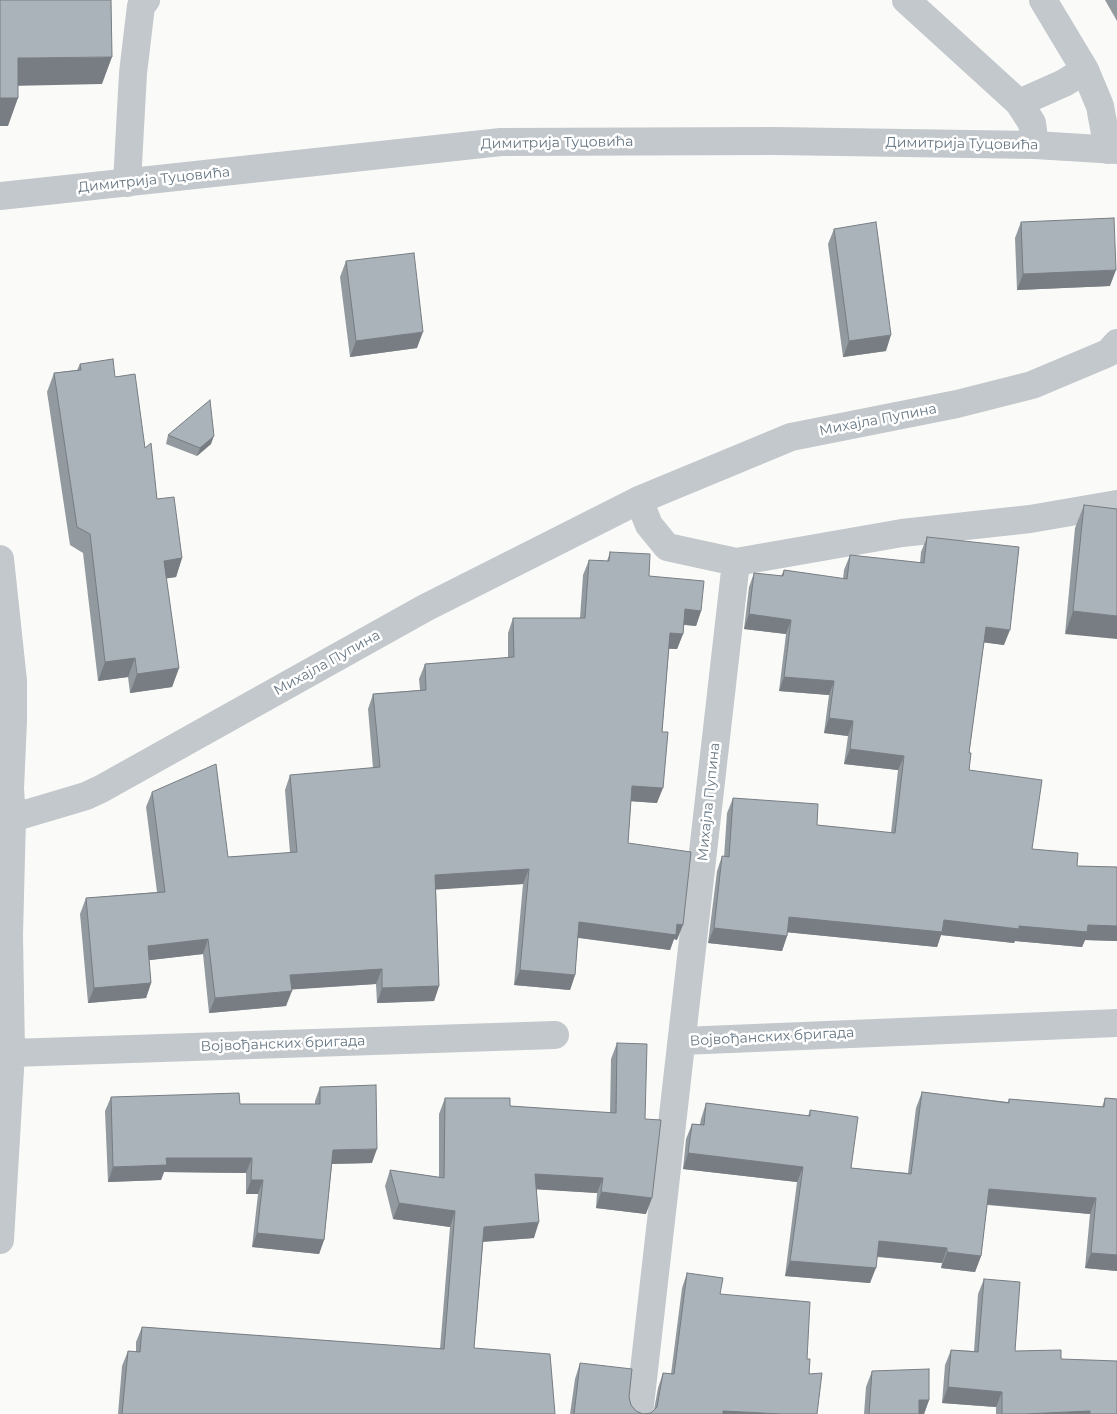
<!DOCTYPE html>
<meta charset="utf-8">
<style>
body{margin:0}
canvas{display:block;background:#fafaf8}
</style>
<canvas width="1117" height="1414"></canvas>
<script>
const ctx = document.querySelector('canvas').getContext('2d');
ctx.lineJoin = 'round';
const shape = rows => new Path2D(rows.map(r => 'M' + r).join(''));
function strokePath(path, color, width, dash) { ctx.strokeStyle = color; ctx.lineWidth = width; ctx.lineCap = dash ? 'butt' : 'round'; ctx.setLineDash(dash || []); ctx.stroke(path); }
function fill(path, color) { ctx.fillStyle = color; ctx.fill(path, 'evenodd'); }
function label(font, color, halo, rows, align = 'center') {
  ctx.font = font + ' Montserrat,sans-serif'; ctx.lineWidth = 5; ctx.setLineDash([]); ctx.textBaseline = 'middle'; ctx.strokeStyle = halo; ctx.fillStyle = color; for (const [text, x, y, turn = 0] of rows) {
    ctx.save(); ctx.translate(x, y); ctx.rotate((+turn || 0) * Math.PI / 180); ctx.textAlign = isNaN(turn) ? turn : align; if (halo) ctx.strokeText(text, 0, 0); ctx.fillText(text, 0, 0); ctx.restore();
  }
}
strokePath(shape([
 [906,0,1019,103,1032,123,1035,145],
 [1043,0,1085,70,1100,106,1108,150],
 [1019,103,1064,83,1085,70],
 [127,183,133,73,141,6,146,0],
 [0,196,501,142,775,141,1035,145,1117,150],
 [639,500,649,525,667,547,736,562,902,533,1030,519,1117,504],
 [0,559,13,681,13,721,10,789,12,818,9,935,11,1053,0,1240],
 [12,818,86,796,101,789,425,608,639,500,791,437,957,404,1032,385,1108,353,1117,343],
 [682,1041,1117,1023],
 [11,1053,555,1035],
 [639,1414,736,562]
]), '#c3c8cc', 28);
fill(shape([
 [1105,0,1117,0,1117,21],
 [1021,222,1110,286,1017,290,1015,238],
 [834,229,886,351,843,357,828,244],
 [346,261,417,348,350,357,340,277],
 [80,364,115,377,145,448,157,499,182,558,176,577,166,578,179,668,172,687,130,693,128,677,98,681,83,553,70,545,47,392,54,373,77,370],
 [168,435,211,444,197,456,166,444],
 [1084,505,1117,509,1065,634,1075,528],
 [927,537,1004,645,984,642,969,753,969,770,1032,849,1077,866,1117,867,1117,941,1085,940,1082,947,1015,941,1014,943,941,935,937,947,787,932,787,936,782,951,708,943,717,871,722,856,724,857,727,813,733,798,817,825,891,833,898,770,844,764,848,736,824,733,829,695,779,691,786,634,744,629,749,587,754,573,781,576,784,570,843,579,844,570,850,555,920,563,921,552],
 [610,552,649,576,701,611,696,626,684,625,683,634,677,649,669,649,662,732,657,803,631,801,628,843,677,940,674,939,670,950,578,938,575,975,570,990,514,985,523,884,436,889,439,986,434,1001,377,1003,376,984,291,989,286,1006,209,1013,203,954,149,960,151,983,146,998,88,1003,80,914,86,898,157,892,146,807,152,792,228,857,290,853,285,790,290,775,373,768,368,709,373,694,420,690,419,679,425,664,508,658,508,633,513,618,580,618,583,575,589,560,607,561],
 [617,1043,645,1119,646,1214,596,1208,597,1193,537,1189,534,1238,483,1242,474,1348,555,1414,118,1414,122,1366,128,1351,136,1352,136,1342,142,1327,440,1349,450,1227,393,1219,385,1186,390,1170,439,1177,439,1114,445,1098,510,1106,610,1113,611,1059],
 [320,1087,372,1163,332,1164,324,1240,319,1254,252,1247,258,1194,246,1194,246,1173,164,1172,161,1180,108,1182,105,1111,111,1097,240,1104,315,1104,315,1101],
 [922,1092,1008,1102,1009,1099,1102,1107,1105,1098,1117,1099,1117,1271,1085,1268,1090,1214,987,1205,981,1256,975,1272,941,1268,942,1263,877,1257,870,1283,785,1276,797,1182,683,1169,686,1139,692,1124,700,1124,701,1119,706,1103,808,1116,810,1110,851,1168,908,1173,916,1108],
 [687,1273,720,1294,807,1359,817,1414,570,1414,575,1379,580,1363,629,1397,631,1405,636,1411,643,1414,651,1413,654,1410,658,1388,663,1373,671,1374,682,1288],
 [984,1279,1015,1351,1061,1359,1117,1414,996,1414,996,1407,942,1403,945,1365,951,1350,974,1351,978,1294],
 [872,1371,929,1400,924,1414,864,1414,866,1387]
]), '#929a9f');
fill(shape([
 [112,57,102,84,8,86,18,58],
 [0,98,18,98,8,126,0,126],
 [1116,270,1110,286,1017,290,1023,274],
 [423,332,417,348,350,357,356,341],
 [891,335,886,351,843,357,849,341],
 [214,436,211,444,197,456,200,448],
 [182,558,176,577,157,580,164,561],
 [685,609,701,611,696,626,680,624],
 [1073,611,1117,616,1117,639,1065,634],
 [749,614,791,620,786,634,744,629],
 [986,627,1010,630,1004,645,980,642],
 [670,633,683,634,677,649,665,648],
 [135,658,128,677,98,681,105,662],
 [179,668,172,687,130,693,137,674],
 [784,677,834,681,829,695,779,691],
 [829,718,853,721,848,736,824,733],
 [850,749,904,756,898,770,844,764],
 [632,786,663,788,657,803,627,801],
 [529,869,523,884,430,890,435,875],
 [789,917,944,920,1019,926,1088,925,1117,926,1117,941,1085,940,1082,947,1015,941,1014,943,941,935,937,947,784,932],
 [579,922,677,924,683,925,677,940,674,939,670,950,574,937],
 [714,928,787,936,782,951,708,943],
 [208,939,203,954,142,961,148,946],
 [382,969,376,984,285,990,290,975],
 [520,970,575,975,570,990,514,985],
 [151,983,146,998,88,1003,94,988],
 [439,986,434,1001,377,1003,382,988],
 [292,991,286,1006,209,1013,215,998],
 [377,1149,372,1163,328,1164,333,1150],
 [688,1153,803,1167,797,1182,683,1169],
 [166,1158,252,1158,246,1173,164,1172,161,1180,108,1182,113,1167],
 [535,1174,603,1178,597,1193,530,1189],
 [251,1180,263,1180,258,1194,246,1194],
 [989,1189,1096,1198,1090,1214,984,1204],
 [601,1192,652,1198,646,1214,596,1208],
 [399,1203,455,1211,450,1227,393,1219],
 [539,1222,534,1238,478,1242,484,1227],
 [257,1233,324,1240,319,1254,252,1247],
 [879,1241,947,1248,942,1263,873,1256],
 [947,1252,981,1256,975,1272,941,1268],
 [1091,1253,1117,1255,1117,1271,1085,1268],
 [790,1261,876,1268,870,1283,785,1276],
 [948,1387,1002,1392,996,1407,942,1403],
 [919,1400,929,1400,924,1414,914,1414],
 [723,1411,782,1414,722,1414],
 [1090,1411,1089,1414,1024,1414]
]), '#777d82');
const building = shape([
 [0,0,111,0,112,57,18,58,18,98,0,98,0,0],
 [1114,218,1116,270,1023,274,1021,222,1114,218],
 [876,222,891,335,849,341,834,229,876,222],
 [414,253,423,332,356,341,346,261,414,253],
 [113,359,115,377,135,374,145,448,151,443,157,499,174,497,182,558,164,561,179,668,137,674,135,658,105,662,90,534,77,527,54,373,81,370,80,364,113,359],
 [210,400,214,436,200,448,168,435,210,400],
 [1084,505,1117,509,1117,616,1073,611,1084,505],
 [927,537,1019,547,1010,630,986,627,969,753,971,753,969,770,1042,780,1032,849,1078,853,1077,866,1117,867,1117,926,1088,925,1087,932,1019,926,1019,929,944,920,942,932,789,917,787,936,714,928,722,856,729,857,733,798,818,804,817,825,895,833,904,756,850,749,853,721,829,718,834,681,784,677,791,620,749,614,754,573,783,576,784,570,847,579,850,555,924,563,927,537],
 [610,552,650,554,649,576,704,581,701,611,685,609,683,634,670,633,662,732,668,732,663,788,632,786,628,843,691,852,683,925,677,924,676,935,579,922,575,975,520,970,529,869,435,875,439,986,382,988,382,969,290,975,292,991,215,998,208,939,148,946,151,983,94,988,86,898,165,892,152,792,216,764,228,857,297,852,290,775,380,767,373,694,426,690,425,664,514,657,513,618,585,618,589,560,609,561,610,552],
 [617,1043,647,1044,645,1119,661,1120,652,1198,601,1192,603,1178,535,1174,539,1222,484,1227,474,1348,550,1354,555,1414,122,1414,128,1351,140,1352,142,1327,444,1349,455,1211,399,1203,390,1170,444,1178,445,1098,510,1098,510,1106,616,1113,617,1043],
 [376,1085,377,1149,333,1150,324,1240,257,1233,263,1180,251,1180,252,1158,166,1158,167,1165,113,1167,111,1097,239,1093,240,1104,320,1104,320,1087,376,1085],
 [922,1092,1009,1103,1009,1099,1104,1107,1105,1098,1117,1099,1117,1255,1091,1253,1096,1198,989,1189,981,1256,947,1252,947,1248,879,1241,876,1268,790,1261,803,1167,688,1153,692,1124,704,1125,706,1103,810,1116,810,1110,858,1117,851,1168,911,1174,922,1092],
 [687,1273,723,1278,720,1294,810,1302,807,1359,810,1359,809,1374,822,1373,817,1414,782,1414,723,1411,723,1414,574,1414,580,1363,632,1369,629,1397,631,1405,636,1411,643,1414,651,1413,657,1407,663,1373,674,1374,687,1273],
 [984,1279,1020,1282,1015,1351,1061,1350,1061,1359,1117,1361,1117,1414,1090,1414,1090,1411,1024,1414,1002,1414,1002,1392,948,1387,951,1350,978,1352,984,1279],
 [929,1369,929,1400,919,1400,919,1414,869,1414,872,1371,929,1369]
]);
fill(building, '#aab3b9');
strokePath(building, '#777d82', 1);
label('14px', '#657683', '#fff', [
 ["Димитрија Туцовића",557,143,-1],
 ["Димитрија Туцовића",962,144,1],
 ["Димитрија Туцовића",154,180,-6],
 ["Михајла Пупина",878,420,-11],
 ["Михајла Пупина",327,663,-29],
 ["Михајла Пупина",709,802,-84],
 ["Војвођанских бригада",772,1037,-3],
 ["Војвођанских бригада",283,1044,-2]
]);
</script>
